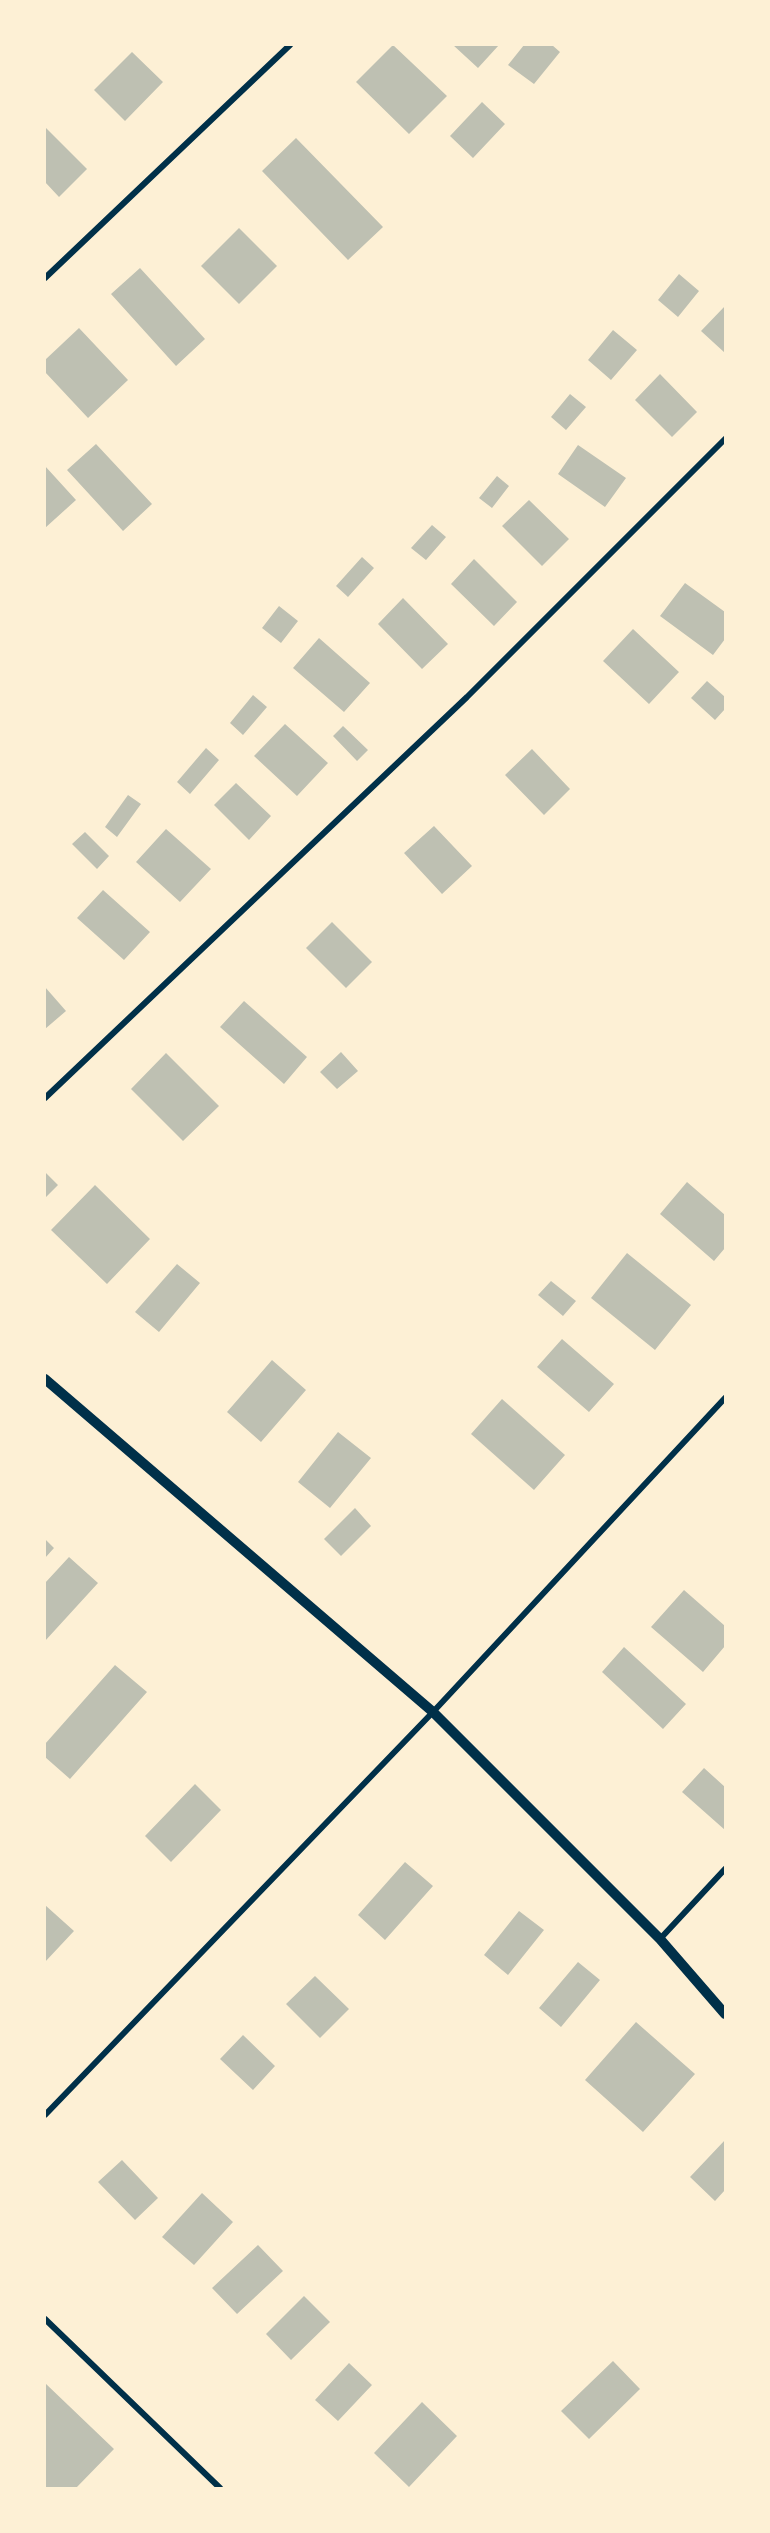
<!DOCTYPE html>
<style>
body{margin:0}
#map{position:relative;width:770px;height:2533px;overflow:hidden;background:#fdf0d5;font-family:"Open Sans",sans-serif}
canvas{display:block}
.frame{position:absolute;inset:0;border:46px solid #fdf0d5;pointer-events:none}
</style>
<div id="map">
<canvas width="770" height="2533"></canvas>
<div class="frame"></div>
</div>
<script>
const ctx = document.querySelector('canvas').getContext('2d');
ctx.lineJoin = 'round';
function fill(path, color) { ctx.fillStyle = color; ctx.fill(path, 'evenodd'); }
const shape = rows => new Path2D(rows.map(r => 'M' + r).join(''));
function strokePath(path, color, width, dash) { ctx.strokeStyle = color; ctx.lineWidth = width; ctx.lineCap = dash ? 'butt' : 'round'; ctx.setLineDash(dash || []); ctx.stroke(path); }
fill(shape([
 [393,45,447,96,409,134,356,82],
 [453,45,499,45,478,68],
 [524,45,552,45,560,52,534,84,508,65],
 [132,52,163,82,125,121,94,90],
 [482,102,505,124,473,158,450,136],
 [45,127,87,169,59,197,45,182],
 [296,138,383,227,348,260,262,171],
 [239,228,277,266,239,304,201,266],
 [140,268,205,339,176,366,111,294],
 [679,274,699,291,678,317,658,300],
 [725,306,725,353,701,331],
 [79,328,128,380,88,418,45,372,45,360],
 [613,330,637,350,611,380,588,360],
 [660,374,697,412,672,437,635,400],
 [570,394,586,407,566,430,551,417],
 [96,444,152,504,123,531,67,470],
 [578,445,626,478,605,507,558,474],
 [45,466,76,500,45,528],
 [497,476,509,486,492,508,479,498],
 [529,500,569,539,542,566,502,526],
 [432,525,446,537,426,560,411,548],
 [362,557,374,568,348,597,336,586],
 [474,559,517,602,494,626,451,584],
 [685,583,725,612,725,639,713,655,660,616],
 [403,598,448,644,422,669,378,624],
 [279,606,298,621,281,643,262,628],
 [633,629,679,672,649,704,603,661],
 [319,638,370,683,344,712,293,668],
 [707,681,725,697,725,709,715,720,691,698],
 [253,695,267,707,243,735,230,723],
 [285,724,328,763,297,796,254,756],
 [343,726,368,750,357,761,333,736],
 [206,748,219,760,190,794,177,782],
 [532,749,570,789,544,815,505,775],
 [236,783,271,816,249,840,214,805],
 [128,795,141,804,117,837,105,827],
 [434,826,472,866,442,894,404,853],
 [166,829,211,869,180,902,136,862],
 [85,832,109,856,97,869,72,844],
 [103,890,150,932,124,960,77,918],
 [332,922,372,962,346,988,306,948],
 [45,987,66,1011,45,1029],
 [244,1001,307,1057,284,1084,220,1027],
 [341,1052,358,1071,337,1089,320,1072],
 [166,1053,219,1106,183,1141,131,1089],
 [45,1172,58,1185,45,1198],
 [687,1182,725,1215,725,1248,714,1261,660,1214],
 [95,1185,150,1239,107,1284,51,1230],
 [627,1253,691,1305,655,1350,591,1298],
 [177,1264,200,1283,159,1332,135,1312],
 [551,1281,576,1301,563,1316,538,1295],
 [562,1339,614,1384,589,1412,537,1367],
 [272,1360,306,1390,261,1442,227,1412],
 [502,1399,565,1455,534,1490,471,1434],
 [338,1432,371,1458,330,1508,298,1482],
 [355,1508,371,1526,341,1556,324,1539],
 [45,1539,54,1548,45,1558],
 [69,1557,98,1583,45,1641,45,1583],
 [684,1590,725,1626,725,1646,703,1672,651,1627],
 [624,1647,686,1704,663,1729,602,1672],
 [115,1665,147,1692,70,1779,45,1757,45,1744],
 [704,1768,725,1787,725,1830,682,1792],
 [195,1784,221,1810,171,1862,145,1836],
 [405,1862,433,1886,385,1940,358,1915],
 [45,1905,74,1931,45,1962],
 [519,1911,544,1930,508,1975,484,1955],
 [578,1962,600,1980,561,2027,539,2008],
 [315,1976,349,2009,320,2038,286,2004],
 [636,2022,695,2074,643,2132,585,2080],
 [243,2035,275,2066,253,2090,220,2059],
 [725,2140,725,2190,715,2201,690,2177],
 [122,2160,158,2198,135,2220,98,2182],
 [202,2193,233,2222,194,2265,162,2237],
 [258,2245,283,2271,237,2314,212,2288],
 [304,2296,330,2322,291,2360,266,2334],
 [613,2361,640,2389,589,2439,561,2411],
 [349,2363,372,2385,338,2421,315,2400],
 [45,2383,114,2449,76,2488,45,2488],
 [422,2402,457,2436,409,2487,374,2453]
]), '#bec0b2');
strokePath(shape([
 [45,278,290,45],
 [45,1098,467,697,725,439],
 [660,1939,725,1869],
 [45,2115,433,1712,725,1398],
 [45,2319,220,2488]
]), '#003049', 6);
strokePath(shape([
 [45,1379,433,1712,660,1939,725,2014]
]), '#003049', 10);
</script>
